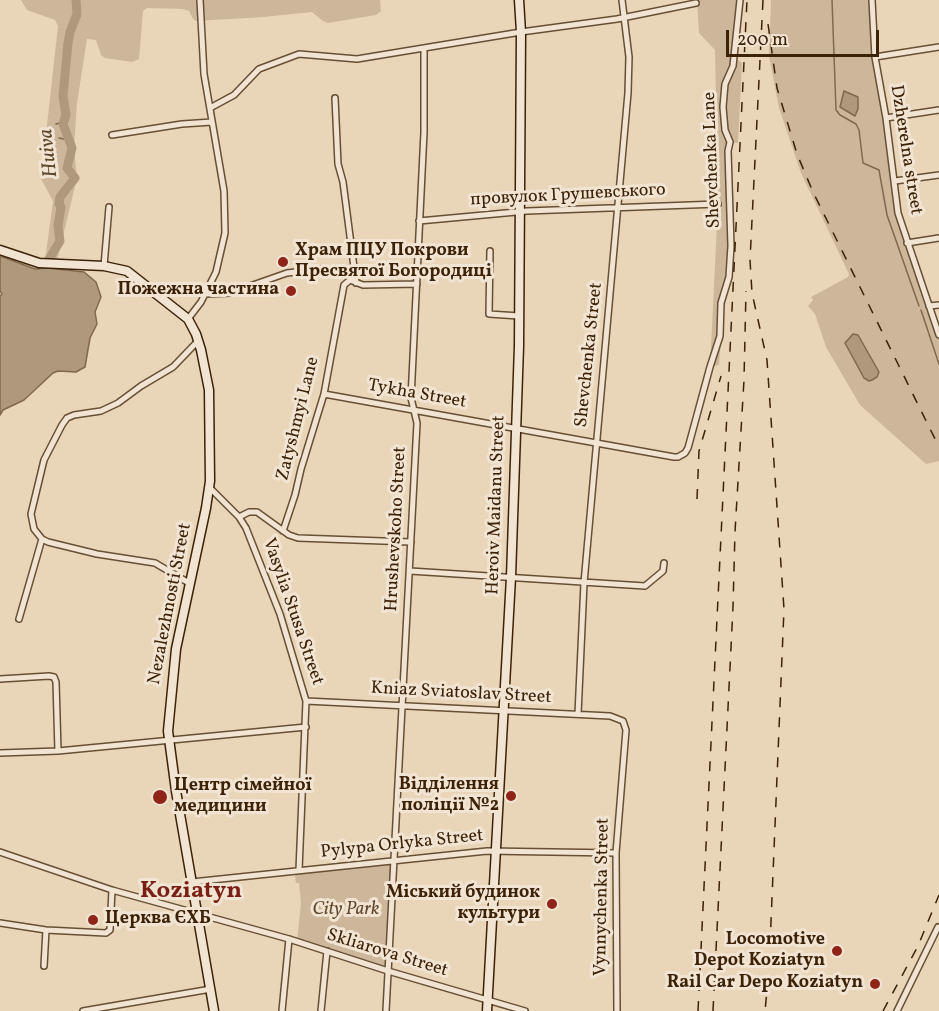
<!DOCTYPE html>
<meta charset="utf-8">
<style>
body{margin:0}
#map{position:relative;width:939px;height:1011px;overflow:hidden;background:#e9d6b9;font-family:Vollkorn,serif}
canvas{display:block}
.scale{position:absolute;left:726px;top:30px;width:153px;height:27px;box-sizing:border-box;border:3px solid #3c2207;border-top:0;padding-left:8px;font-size:18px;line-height:21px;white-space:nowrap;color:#3c2207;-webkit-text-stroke:4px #f1e4d2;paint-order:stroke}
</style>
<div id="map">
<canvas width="939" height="1011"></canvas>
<div class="scale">200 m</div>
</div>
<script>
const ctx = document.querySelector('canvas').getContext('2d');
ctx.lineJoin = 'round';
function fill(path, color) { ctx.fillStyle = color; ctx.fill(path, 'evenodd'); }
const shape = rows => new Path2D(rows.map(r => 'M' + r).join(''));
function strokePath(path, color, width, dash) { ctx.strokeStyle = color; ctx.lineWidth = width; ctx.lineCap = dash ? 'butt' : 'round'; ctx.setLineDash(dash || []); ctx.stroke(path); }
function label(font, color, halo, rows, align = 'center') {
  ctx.font = font + ' Vollkorn,serif'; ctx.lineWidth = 6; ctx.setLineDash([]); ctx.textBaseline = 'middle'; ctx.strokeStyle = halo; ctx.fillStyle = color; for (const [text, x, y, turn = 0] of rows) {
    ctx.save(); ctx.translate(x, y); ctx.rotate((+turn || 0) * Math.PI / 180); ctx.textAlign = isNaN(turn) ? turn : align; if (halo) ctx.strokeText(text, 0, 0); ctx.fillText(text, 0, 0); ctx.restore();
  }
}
fill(shape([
 [21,0,380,0,381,11,376,15,328,23,323,21,312,12,264,17,196,21,193,19,189,11,183,9,147,8,143,11,139,59,132,62,105,58,101,55,96,40,87,39,77,103,74,148,77,178,57,261,45,261,53,201,41,179,58,26,55,20,27,10],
 [697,0,740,0,735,58,742,63,738,143,730,143,729,277,724,294,719,365,710,367,718,204,715,50,699,33],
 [771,0,872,0,875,57,898,213,939,335,939,461,926,464,860,405,826,347,815,314,808,306,813,300,811,297,848,277,849,274,801,173,779,108,769,56],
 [393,861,388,971,297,942,301,903,299,883,296,883,295,876,299,870]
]), '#ccb79b');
const water = shape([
 [844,91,858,97,858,109,855,116,840,107,844,91],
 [0,256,35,269,48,268,84,272,96,282,101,297,95,312,97,324,90,338,85,367,76,372,58,371,53,373,24,400,3,410,0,415,0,296,2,294,0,291,0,256],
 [853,334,858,335,879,372,877,377,872,380,869,381,864,378,845,343,853,334]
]);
fill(water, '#ae997c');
strokePath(water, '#80694d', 1.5);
strokePath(shape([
 [832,0,836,110,840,115,856,124,859,130,863,163,879,170,887,215,919,306],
 [56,124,63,122],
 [59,138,64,139,67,137],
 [921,310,939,364]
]), '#80694d', 1.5);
strokePath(shape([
 [48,261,60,241,58,226,61,207,59,204,60,197,75,178,67,168,72,148,63,124,66,115,63,96,68,43,70,32,77,14,76,0]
]), '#ae997c', 9);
const street = shape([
 [872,0,875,57,886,118,898,213,939,335],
 [875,57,939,47],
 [335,98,338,164,343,182,356,283],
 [210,108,234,95,259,69,299,54,357,59,521,32,617,19,696,3],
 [886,118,939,110],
 [112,135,182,124,212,122],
 [895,181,939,175],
 [419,221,527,211,718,204],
 [907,243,939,238],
 [490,251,489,314,519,316],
 [104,266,109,207],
 [205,294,230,293,287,273,322,269],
 [929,306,939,305],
 [188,319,201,302,216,272,225,233,224,191,204,74,200,0],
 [324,394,674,457,678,457,685,453,688,448,710,367,720,336,721,303,729,277,731,246,728,151,730,142,725,130,723,107,725,84,733,66,740,0],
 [209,487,239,517,246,528,280,614,306,701,299,870],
 [239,517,249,512,257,512,289,535,298,538,411,542],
 [283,531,295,495,301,469,324,394,344,285,350,280,363,285,417,284],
 [410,571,645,586,663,571,664,563],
 [189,583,155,563,97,554,48,542,42,539,34,529,31,514,44,460,62,425,67,418,74,415,101,411,118,403,141,386,173,367,198,341],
 [19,619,42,539],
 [0,679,49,676,54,677,56,682,58,751],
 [306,701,610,716,623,721,626,730,616,853,617,1011],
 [578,714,584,583,628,93,629,57,622,0],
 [0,753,58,751,306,727],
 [0,852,112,890,289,939,388,971,525,1011],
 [192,882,487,851,616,853],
 [0,923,46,930,106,933,110,930,112,890],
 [44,966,46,930],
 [83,1011,211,989],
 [282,1011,289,939],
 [321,1011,327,951],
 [386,1011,417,423,411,398,424,132,424,48],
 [897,1011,938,927]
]);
const secondary = shape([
 [0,250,39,263,104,266,127,271,188,319,196,334,201,350,209,390,210,481,206,508,176,649,168,731,176,791,214,1011],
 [487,1011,511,577,519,346,521,32,519,0]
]);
strokePath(street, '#674f34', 8);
strokePath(secondary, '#3c2207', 11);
strokePath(street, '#f1e4d2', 5);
strokePath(secondary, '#f1e4d2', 8);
strokePath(shape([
 [763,0,750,260,752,293,767,360,784,609,769,970,765,1011],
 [768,24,777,88,797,154,813,192,939,447],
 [697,499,699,451,721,376],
 [698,1011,747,0],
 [713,1011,733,607,735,532,744,380,746,291],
 [883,1011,918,946,939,895]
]), '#3c2207', 1.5, [10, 10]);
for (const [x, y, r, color] of [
 [283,262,6,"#8f2418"],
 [291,291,6,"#8f2418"],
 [511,796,6,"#8f2418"],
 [160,797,8,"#8f2418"],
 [552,904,6,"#8f2418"],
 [93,920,6,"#8f2418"],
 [837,951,6,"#8f2418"],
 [875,984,6,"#8f2418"]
]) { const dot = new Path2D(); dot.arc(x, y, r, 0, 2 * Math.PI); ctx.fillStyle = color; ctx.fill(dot); strokePath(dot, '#f1e4d2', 2); }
label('18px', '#3c2207', '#f1e4d2', [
 ["Dzherelna street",905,150,81],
 ["Shevchenka Lane",713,160,-92],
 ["провулок Грушевського",568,196,-3],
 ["Shevchenka Street",590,355,-84],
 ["Tykha Street",417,395,10],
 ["Zatyshmyi Lane",299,419,-76],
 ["Heroiv Maidanu Street",497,505,-88],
 ["Hrushevskoho Street",397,529,-87],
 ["Nezalezhnosti Street",171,604,-79],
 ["Vasylia Stusa Street",292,612,71],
 ["Kniaz Sviatoslav Street",461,694,3],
 ["Pylypa Orlyka Street",402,845,-6],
 ["Vynnychenka Street",603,897,-89],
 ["Skliarova Street",387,954,17]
]);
label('bold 18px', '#3c2207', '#f1e4d2', [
 ["Храм ПЦУ Покрови",295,252,"left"],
 ["Пресвятої Богородиці",295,273,"left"],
 ["Пожежна частина",279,291],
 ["Відділення",499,786],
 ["поліції №2",499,807],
 ["Центр сімейної",174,787,"left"],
 ["медицини",174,808,"left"],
 ["Міський будинок",540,894],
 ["культури",540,915],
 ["Церква ЄХБ",105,920,"left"],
 ["Locomotive",825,941],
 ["Depot Koziatyn",825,962],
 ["Rail Car Depo Koziatyn",863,984]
], 'right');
label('italic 18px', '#60472c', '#f1e4d2', [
 ["City Park",346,911]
]);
label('italic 20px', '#5e462a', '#f1e4d2', [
 ["Huiva",50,153,-96]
]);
label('bold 24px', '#7a1f14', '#f1e4d2', [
 ["Koziatyn",191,893]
]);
</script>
